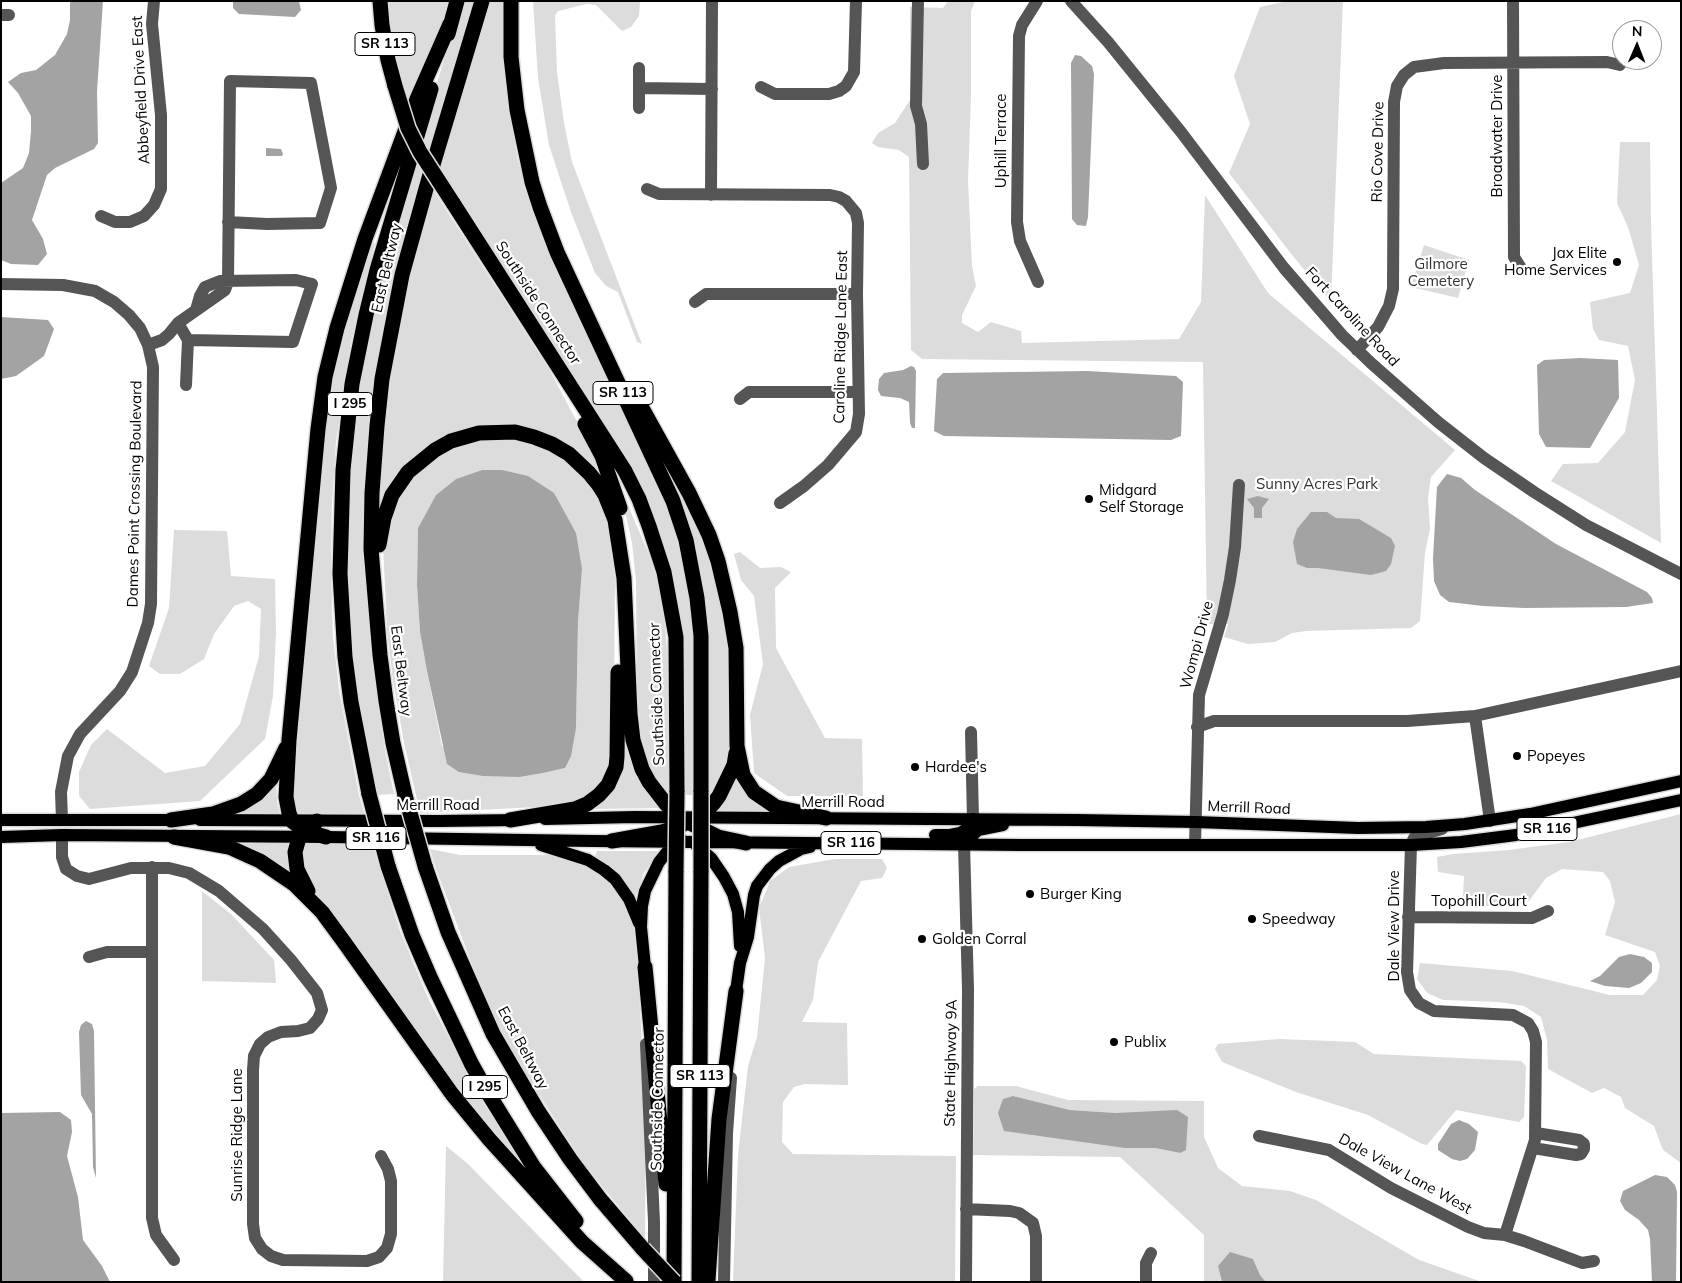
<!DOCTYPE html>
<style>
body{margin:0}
#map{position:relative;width:1682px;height:1283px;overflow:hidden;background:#fff;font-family:Mulish,sans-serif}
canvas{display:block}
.frame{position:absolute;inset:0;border:2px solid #000;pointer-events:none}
.north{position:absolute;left:1612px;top:20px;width:50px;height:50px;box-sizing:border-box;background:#fff;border:1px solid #999;border-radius:50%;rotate:1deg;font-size:14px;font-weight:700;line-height:20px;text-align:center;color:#000}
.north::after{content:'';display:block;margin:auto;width:18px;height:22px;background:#000;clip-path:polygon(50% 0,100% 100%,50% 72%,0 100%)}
</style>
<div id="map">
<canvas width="1682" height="1283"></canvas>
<div class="frame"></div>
<div class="north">N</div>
</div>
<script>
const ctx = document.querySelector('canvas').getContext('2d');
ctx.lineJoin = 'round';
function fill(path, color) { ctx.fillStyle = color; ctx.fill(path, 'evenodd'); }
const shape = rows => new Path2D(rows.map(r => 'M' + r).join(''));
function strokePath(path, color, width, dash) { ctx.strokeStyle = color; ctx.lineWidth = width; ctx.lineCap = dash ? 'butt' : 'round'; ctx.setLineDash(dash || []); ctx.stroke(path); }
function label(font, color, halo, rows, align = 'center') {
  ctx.font = font + ' Mulish,sans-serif'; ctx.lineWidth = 4.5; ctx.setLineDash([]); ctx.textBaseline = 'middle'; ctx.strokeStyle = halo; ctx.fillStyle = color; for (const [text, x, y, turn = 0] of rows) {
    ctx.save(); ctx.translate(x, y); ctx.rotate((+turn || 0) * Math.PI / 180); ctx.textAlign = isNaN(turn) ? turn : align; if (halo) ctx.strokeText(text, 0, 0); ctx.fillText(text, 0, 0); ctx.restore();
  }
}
fill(shape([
 [386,1,451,1,410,109,400,80,392,49],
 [462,1,477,1,431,156,421,135],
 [490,1,503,1,504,53,508,103,518,161,534,215,552,261,670,512,683,559,694,625,694,795,684,795,659,535,439,169],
 [533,1,640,1,639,16,631,27,622,31,596,5,587,4,558,11,555,16,557,72,564,123,572,162,642,344,637,342,618,292,606,286,595,273,571,212,549,145,538,78],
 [948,1,975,1,971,11,971,97,968,181,972,266,976,286,962,315,962,323,978,332,991,322,1021,331,1022,343,1179,339,1201,302,1205,195,1268,293,1455,450,1431,477,1428,498,1430,529,1425,553,1420,621,1411,628,1306,631,1292,633,1275,642,1248,644,1224,637,1228,624,1207,624,1203,362,922,359,911,350,909,157,899,150,878,147,872,143,878,133,895,123,910,100,910,7,943,8],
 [1288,1,1343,1,1331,302,1292,255,1229,173,1250,124,1234,76,1260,7],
 [1620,142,1650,142,1651,223,1661,543,1551,481,1563,464,1598,463,1625,432,1635,380,1628,346,1599,340,1593,329,1590,302,1630,293,1639,265,1628,227,1617,203],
 [416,160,425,175,397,268,366,583,371,655,384,745,394,794,375,795,366,754,345,606,348,459,370,321],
 [434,191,549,369,583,433,604,478,602,481,552,439,456,434,380,507,382,458,391,378,410,276],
 [368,241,375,243,351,342,336,442,332,505,331,569,333,636,339,690,359,795,365,816,296,816,289,805,324,404],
 [1424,245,1469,260,1458,298,1411,287],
 [509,436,553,449,590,481,610,521,615,570,614,711,610,769,595,792,572,803,556,806,420,813,404,743,393,680,387,631,383,544,388,518,406,481,456,443],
 [482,470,502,470,582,569,578,622,576,728,565,768,543,773,520,777,442,746,427,671,420,632,417,585,418,528,436,495,456,479],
 [671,472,699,528,716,577,730,643,730,754,729,761,710,800,707,617,702,577,696,548,685,512,669,473],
 [624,496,650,557,660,590,664,613,668,661,668,800,642,758,637,712,636,581,632,543,622,497],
 [174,530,227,531,231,576,275,579,276,633,273,696,265,739,200,801,90,809,79,796,79,772,91,745,107,729,165,773,205,766,240,724,259,656,261,609,248,601,234,606,214,634,204,659,180,674,160,674,149,666,169,608],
 [740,552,760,568,781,567,791,572,775,588,776,648,825,738,862,739,863,796,787,796,754,773,750,715,763,664,754,596,741,580,734,554],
 [624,746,626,747,632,766,642,785,660,808,593,809],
 [276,778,277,802,280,815,234,815],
 [737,778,769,811,717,811,728,796],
 [1681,814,1681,1163,1663,1150,1654,1126,1625,1108,1621,1097,1604,1088,1592,1093,1548,1069,1547,1040,1541,1017,1524,1006,1499,1002,1443,1000,1427,993,1417,979,1420,963,1512,971,1610,995,1643,995,1657,980,1660,966,1655,952,1605,935,1615,902,1610,881,1603,872,1562,869,1546,878,1529,901,1512,907,1466,905,1463,896,1464,876,1438,872,1437,857,1453,854,1509,850,1569,842],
 [304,842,372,843,400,931,428,998,483,1102,536,1183,503,1150,381,989,300,870],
 [293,843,293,876,233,844],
 [430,849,460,855,550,855,564,857,597,869,615,886,629,908,635,926,643,1062,646,1123,645,1239,584,1164,530,1081,499,1027,482,991,435,866],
 [597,851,659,851,644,873,635,898,595,857],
 [835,859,882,859,887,868,882,878,861,881,818,962,813,1000,802,1022,847,1023,848,1085,805,1084,794,1087,783,1102,782,1142,793,1154,956,1156,955,1282,733,1282,738,1155,748,1066,757,1037,765,958,759,908,770,881,789,867],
 [202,891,232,915,274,960,276,983,202,981],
 [1279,1039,1355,1042,1374,1054,1521,1061,1526,1066,1524,1117,1519,1122,1456,1110,1427,1145,1422,1144,1368,1115,1296,1092,1222,1062,1215,1049,1218,1044],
 [978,1086,1016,1086,1068,1100,1204,1101,1204,1137,1218,1168,1242,1186,1290,1191,1316,1200,1419,1260,1482,1282,1266,1282,1260,1275,1253,1259,1218,1266,1222,1282,1204,1282,1204,1235,1120,1157,973,1155,974,1089],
 [1013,1096,1070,1110,1115,1113,1180,1153,1155,1148,1125,1148],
 [446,1146,467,1163,584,1282,443,1282]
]), '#dcdcdc');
fill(shape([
 [70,1,103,1,97,92,98,143,94,149,55,168,47,175,32,220,43,239,47,254,38,265,11,264,1,260,1,183,23,168,29,153,31,131,31,116,18,93,8,82,21,73,36,70,55,55,67,34,70,20],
 [233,1,299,1,301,10,295,17,239,14,233,8],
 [1075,55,1081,56,1092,66,1094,74,1088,217,1086,226,1077,225,1072,219,1071,63],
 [266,148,281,149,283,154,282,156,266,156],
 [1,317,48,320,54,329,44,356,16,376,1,379],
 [1580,358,1618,360,1619,398,1590,448,1546,447,1539,434,1537,365,1544,360],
 [911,366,914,367,916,371,915,428,912,428,910,423,909,402,900,398,881,396,878,390,879,379,884,373,903,370],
 [1087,371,1176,376,1183,382,1181,436,1171,440,944,436,934,431,937,379,943,373],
 [482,470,502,470,528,476,554,493,576,533,582,569,578,622,576,728,571,756,565,768,543,773,520,777,483,776,459,772,447,764,427,671,420,632,417,585,418,528,436,495,456,479],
 [1447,474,1461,478,1475,490,1556,544,1647,592,1652,598,1653,603,1626,607,1524,608,1483,606,1449,602,1440,595,1434,581,1433,558,1437,487],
 [1258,496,1269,499,1262,508,1262,518,1254,518,1254,508,1247,499],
 [1311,512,1327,512,1336,518,1359,519,1391,538,1395,546,1391,564,1386,571,1371,575,1318,568,1307,568,1297,564,1293,542,1297,529],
 [1630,954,1644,957,1652,963,1652,972,1641,983,1629,988,1605,986,1590,981,1600,976,1619,957],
 [86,1021,92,1024,94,1031,96,1178,93,1167,92,1114,81,1095,79,1032,81,1025],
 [1013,1096,1070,1110,1116,1113,1177,1110,1188,1117,1186,1150,1180,1153,1155,1148,1125,1148,1004,1131,998,1113,1003,1099],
 [60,1112,71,1120,72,1132,67,1156,78,1197,83,1240,102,1266,110,1282,1,1282,1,1113],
 [1459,1120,1469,1124,1478,1132,1475,1150,1467,1159,1460,1161,1452,1159,1438,1150,1438,1144,1451,1124],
 [1655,1175,1667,1177,1675,1185,1677,1192,1676,1282,1652,1282,1650,1239,1648,1230,1639,1220,1625,1210,1620,1201,1623,1191],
 [1230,1252,1253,1259,1260,1275,1266,1282,1222,1282,1218,1266]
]), '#a3a3a3');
const major = shape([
 [545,819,635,817,1077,820,1196,822,1358,828,1426,827,1465,824,1530,814,1681,781],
 [1,820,180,820],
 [200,820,438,821,518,820],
 [935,835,950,835,960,833,967,829,973,819],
 [1,837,62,835,326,837,593,841,1021,845,1411,845,1461,842,1516,835,1681,800],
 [964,844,978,830,1003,825],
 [541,845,588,860,604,870,615,879,629,899,639,923],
 [696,845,711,858,724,877,733,894,738,912,740,946],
 [645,967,641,927,642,906,645,891,659,862,667,852,682,840],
 [736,991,740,963,748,937,754,895,757,886,770,869,779,861,801,849,810,847]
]);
const highway = shape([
 [380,1,382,25,388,60,395,86],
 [511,1,511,57,517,110,532,182,540,207,557,252,673,501,686,540,697,598,701,636,701,792],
 [448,34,457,1],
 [453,203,625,471,639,499,649,526,664,572,676,637,677,792],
 [638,401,689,493,709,535,718,561,730,612,736,648,737,746,743,775,754,792,776,807,826,818],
 [585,424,602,456,620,508],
 [379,545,384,518,392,495,408,472,435,450,451,441,479,433,515,432,534,437,552,444,569,454,589,473,598,484,605,495,615,520,624,578,630,714,633,740,642,769,649,782,666,804,680,818,718,837,746,843],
 [369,794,351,702,345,657,340,574,343,470,352,384,366,315,377,270,431,89],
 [405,795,393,743,386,701,380,655,371,549,372,493,377,426,382,379,402,275,429,178,482,1],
 [171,820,213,814,241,804,257,794,271,779,286,748],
 [510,820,575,809,587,804,599,795,608,785,616,767,617,757,618,672],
 [174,837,229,847,260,861,294,884,322,912,344,942,452,1094,489,1139,582,1242,626,1281],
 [326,837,305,831,292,821,289,813,286,797,289,740,318,429,325,377,337,328,365,239,417,99,450,24],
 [612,841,662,832,675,828,697,818,713,804,719,796,734,765,736,753],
 [388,866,412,935,430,977,471,1063,486,1090,533,1166,576,1221],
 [425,866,448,932,493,1034,538,1111,570,1159,600,1199,643,1249],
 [308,891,297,869,295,852,299,838,317,821],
 [645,967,666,1184],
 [708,1280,719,1119,736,991],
 [674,1282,676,871],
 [699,1282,701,871]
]);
strokePath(major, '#dbdbdb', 15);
strokePath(highway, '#dbdbdb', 18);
strokePath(shape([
 [918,1,916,106,921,124,923,164],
 [1037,1,1022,25,1019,36,1017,222,1020,241,1038,282],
 [1071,1,1108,42,1181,132,1284,268,1342,335,1371,363,1438,422,1484,458,1534,492,1586,525,1681,574],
 [1513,1,1514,257,1521,268],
 [1,15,9,15],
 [639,68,639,108],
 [761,87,775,94,829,94,839,91,846,86,854,72,856,1],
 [639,88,712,89],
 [647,189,659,194,830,195,839,197,846,201,856,213,858,223,857,294,859,414,856,432,828,465,804,486,780,503],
 [711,195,712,1],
 [101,216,115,222,130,222,144,216,154,205,161,189,161,115,152,24,154,1],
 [1,284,63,285,95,291,114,302,129,315,140,328,148,345,153,367,151,604,148,623,132,672,120,691,80,734,68,756,61,792,62,820],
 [695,302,706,294,857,294],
 [178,323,188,340,293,342,312,284,296,280,220,281,205,287,200,296,196,310],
 [148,345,162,340,169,334,178,323,225,290,228,282,230,81,311,83,331,188,320,223,267,224,228,222],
 [1357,350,1378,327,1389,306,1393,289,1394,102,1397,86,1404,75,1414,67,1444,63,1607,62,1620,65],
 [186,385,188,340],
 [740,399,749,392,858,392],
 [1475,716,1490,821],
 [1197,727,1214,721,1407,721,1475,716,1681,671],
 [971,732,973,819],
 [1442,829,1420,835,1414,838,1411,845,1407,972,1410,990,1419,1003,1434,1011,1513,1015,1528,1023,1533,1031,1536,1042,1535,1140,1505,1235],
 [62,835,62,857,66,869,77,876,89,879,131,868,169,868,189,873,219,891,263,929,291,960,317,993,322,1010,318,1019,310,1028,298,1031,281,1032,268,1037,260,1044,254,1056,253,1070,253,1224,255,1238,262,1249,271,1256,283,1260,367,1261,379,1257,387,1248,391,1234,391,1181,388,1169,381,1156],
 [964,844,968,989,966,1282],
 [1195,845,1199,695,1223,614,1230,580,1235,547,1239,485],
 [152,867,152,1218,156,1235,174,1260],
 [1408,917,1532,918,1548,911],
 [89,957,107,952,152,952],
 [646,1044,654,1222,654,1282],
 [1259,1136,1329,1150,1391,1188,1468,1227,1484,1233,1505,1235,1524,1241,1582,1263,1594,1261],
 [1533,1148,1576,1155,1581,1154,1584,1149,1584,1144,1579,1140,1536,1133],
 [966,1209,1010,1211,1019,1213,1033,1223,1036,1236,1036,1282],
 [724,1282,727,1133,731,1078],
 [1146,1282,1146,1263,1151,1253]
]), '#555', 12);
strokePath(major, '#000', 12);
strokePath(highway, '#000', 15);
const highwayBridge = shape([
 [395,86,408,128,420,152,453,203],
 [369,794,388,866],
 [405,795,425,866],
 [676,871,677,792],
 [701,871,701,792],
 [643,1249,674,1282]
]);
strokePath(highwayBridge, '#dbdbdb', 18, []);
strokePath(highwayBridge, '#000', 15);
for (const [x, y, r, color] of [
 [1617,262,5,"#000"],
 [1089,499,5,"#000"],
 [1517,756,5,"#000"],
 [915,767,5,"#000"],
 [1030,894,5,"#000"],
 [1252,919,5,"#000"],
 [922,939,5,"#000"],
 [1114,1042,5,"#000"]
]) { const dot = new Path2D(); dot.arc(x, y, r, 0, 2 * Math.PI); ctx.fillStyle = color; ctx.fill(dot); strokePath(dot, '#fff', 2); }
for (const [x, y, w] of [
 [385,44,60],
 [623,393,60],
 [350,404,45],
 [1547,829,60],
 [376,838,60],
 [851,843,60],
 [700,1076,60],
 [485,1087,45]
]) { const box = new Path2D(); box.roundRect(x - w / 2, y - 11.5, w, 23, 4); ctx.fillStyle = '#fff'; ctx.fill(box); strokePath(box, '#000', 1); }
label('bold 14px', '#000', null, [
 ["SR 113",385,44],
 ["SR 113",623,393],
 ["I 295",350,404],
 ["SR 116",1547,829],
 ["SR 116",376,838],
 ["SR 116",851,843],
 ["SR 113",700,1076],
 ["I 295",485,1087]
]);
label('15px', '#000', '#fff', [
 ["Abbeyfield Drive East",141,90,-93],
 ["Broadwater Drive",1497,136,-90],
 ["Uphill Terrace",1001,141,-90],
 ["Rio Cove Drive",1378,152,-89],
 ["East Beltway",387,268,-77],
 ["Southside Connector",538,303,57],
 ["Fort Caroline Road",1352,317,47],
 ["Caroline Ridge Lane East",841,337,-89],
 ["Dames Point Crossing Boulevard",135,494,-89],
 ["Wompi Drive",1197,645,-75],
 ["East Beltway",401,671,83],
 ["Southside Connector",657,694,-92],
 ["Merrill Road",843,802],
 ["Merrill Road",438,805],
 ["Merrill Road",1249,808,2],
 ["Topohill Court",1479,901],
 ["Dale View Drive",1394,926,-90],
 ["East Beltway",523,1048,62],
 ["State Highway 9A",951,1063,-89],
 ["Southside Connector",658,1099,-89],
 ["Sunrise Ridge Lane",237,1135,-90],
 ["Dale View Lane West",1405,1174,29]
]);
label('15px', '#000', '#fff', [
 ["Jax Elite",1607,253,"right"],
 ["Home Services",1607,270,"right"],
 ["Midgard",1099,490],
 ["Self Storage",1099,507],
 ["Popeyes",1527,756],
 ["Hardee's",925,767],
 ["Burger King",1040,894],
 ["Speedway",1262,919],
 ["Golden Corral",932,939],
 ["Publix",1124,1042]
], 'left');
label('15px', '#333', '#fff', [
 ["Gilmore",1441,264],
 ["Cemetery",1441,281],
 ["Sunny Acres Park",1317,484]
]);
</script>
